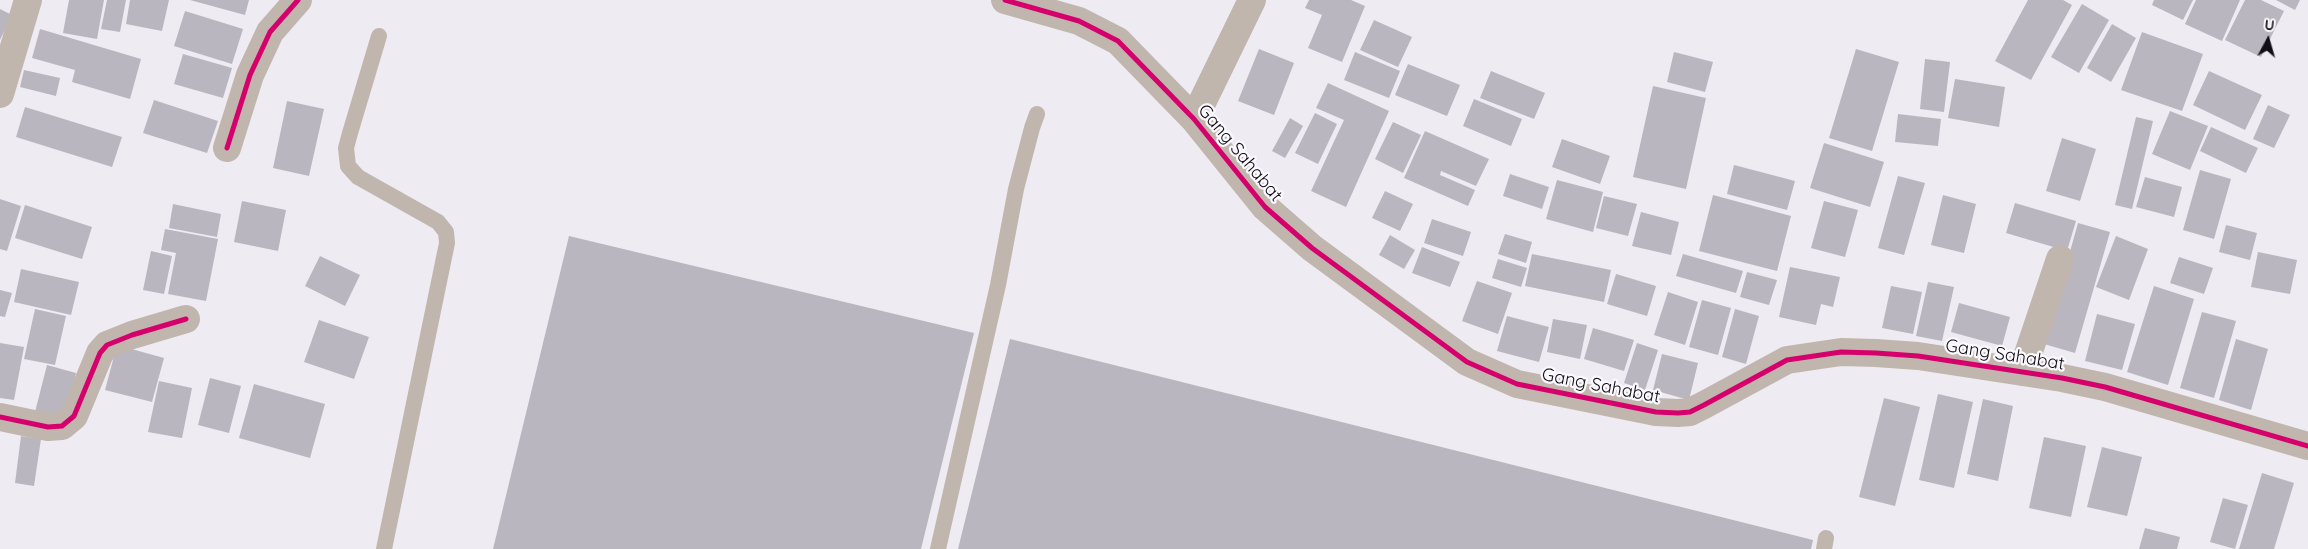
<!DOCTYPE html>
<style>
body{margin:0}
#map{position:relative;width:2308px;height:549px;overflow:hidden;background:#fbfafc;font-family:Quicksand,sans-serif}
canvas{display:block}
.north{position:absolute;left:2243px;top:15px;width:50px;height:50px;-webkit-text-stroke:4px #fbf9fd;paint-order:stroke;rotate:6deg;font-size:14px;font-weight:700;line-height:20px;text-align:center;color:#110e16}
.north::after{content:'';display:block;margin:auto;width:18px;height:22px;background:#110e16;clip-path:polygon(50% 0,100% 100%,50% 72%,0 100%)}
</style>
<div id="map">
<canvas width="2308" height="549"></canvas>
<div class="north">U</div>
</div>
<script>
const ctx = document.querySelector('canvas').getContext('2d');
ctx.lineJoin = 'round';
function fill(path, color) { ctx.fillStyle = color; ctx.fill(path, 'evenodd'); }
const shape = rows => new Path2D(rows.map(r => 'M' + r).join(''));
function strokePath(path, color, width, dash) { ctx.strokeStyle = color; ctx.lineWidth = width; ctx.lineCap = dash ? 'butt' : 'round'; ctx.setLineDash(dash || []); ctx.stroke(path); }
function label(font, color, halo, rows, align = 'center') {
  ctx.font = font + ' Quicksand,sans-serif'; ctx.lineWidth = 4.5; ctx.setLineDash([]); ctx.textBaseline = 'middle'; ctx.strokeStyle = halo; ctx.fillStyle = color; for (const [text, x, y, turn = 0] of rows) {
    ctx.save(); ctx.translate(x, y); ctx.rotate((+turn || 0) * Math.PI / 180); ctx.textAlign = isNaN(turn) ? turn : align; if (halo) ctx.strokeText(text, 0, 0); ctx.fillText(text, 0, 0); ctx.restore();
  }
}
fill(shape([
 [0,0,2308,0,2308,549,0,549]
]), '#eeebf3');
fill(shape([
 [69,0,104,0,97,39,63,33],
 [107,0,126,0,120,32,101,29],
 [130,0,169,0,162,31,126,24],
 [190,0,249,0,245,15],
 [1309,0,1351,0,1365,6,1342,62,1308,48,1322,15,1305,8],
 [2028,0,2063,0,2072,5,2031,80,1995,61],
 [2154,0,2193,0,2183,20,2152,5],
 [2196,0,2240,0,2222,41,2185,24],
 [2245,0,2261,0,2284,11,2261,57,2225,40],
 [2276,0,2300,0,2295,10],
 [2082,4,2109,20,2079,73,2051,57],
 [0,9,12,15,0,40],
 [185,11,243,29,232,64,174,46],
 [1374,20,1412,37,1398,67,1360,50],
 [2112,24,2136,38,2111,82,2087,68],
 [40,29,141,59,130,99,72,82,75,70,32,58],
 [2142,32,2203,54,2182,111,2121,90],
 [1259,49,1294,63,1274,115,1238,101],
 [1856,49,1899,62,1872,151,1829,138],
 [1355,52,1400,71,1389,98,1344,80],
 [1674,52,1713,62,1705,92,1667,82],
 [183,54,232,68,223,98,174,84],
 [1925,59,1950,62,1944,112,1920,109],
 [1408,64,1460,85,1447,116,1395,95],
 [24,70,60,78,56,96,20,87],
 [1491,71,1545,93,1534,119,1480,98],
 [2209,71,2262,95,2245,130,2193,105],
 [1955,79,2005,87,1999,127,1948,118],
 [1328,83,1389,111,1346,207,1311,191,1344,120,1316,108],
 [1653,86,1706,98,1686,189,1633,177],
 [1474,99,1522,119,1511,146,1463,126],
 [154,100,218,121,207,153,143,133],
 [287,101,324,109,309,176,273,168],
 [2268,105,2290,115,2274,148,2253,139],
 [25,107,122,137,112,167,16,137],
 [2170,111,2208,126,2190,170,2152,154],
 [1315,113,1337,124,1318,164,1295,153],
 [1898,114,1941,119,1938,146,1895,142],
 [2136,117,2153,121,2132,209,2115,205],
 [1290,118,1303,126,1285,158,1272,151],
 [1393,122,1421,135,1403,173,1375,159],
 [2211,127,2258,148,2246,173,2200,151],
 [1425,131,1489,159,1476,186,1441,171,1440,175,1475,190,1468,206,1404,178],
 [2062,138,2096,149,2080,201,2046,191],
 [1562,139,1610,156,1600,184,1552,167],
 [1824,143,1884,162,1870,207,1810,188],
 [1734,165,1795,181,1787,210,1727,194],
 [2200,170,2231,179,2214,239,2183,230],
 [1510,174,1549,187,1542,209,1503,196],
 [1898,176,1925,183,1904,255,1878,248],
 [2145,177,2182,187,2174,217,2136,207],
 [1557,180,1603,192,1593,232,1546,219],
 [1385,191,1413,204,1400,231,1372,218],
 [1713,195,1791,216,1777,271,1699,251],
 [1943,195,1976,204,1964,253,1931,245],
 [1604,196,1637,204,1628,236,1596,228],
 [0,199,21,206,7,251,0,249],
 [242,201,286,210,278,251,234,242],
 [1824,201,1858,210,1845,257,1811,248],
 [2015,203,2076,221,2067,251,2006,233],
 [173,204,221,214,217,237,169,228],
 [25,205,92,227,82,259,15,238],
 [1641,212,1679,222,1671,255,1632,246],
 [1432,219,1471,232,1463,256,1424,243],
 [2078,223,2110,232,2075,353,2044,344],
 [2226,225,2257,233,2250,260,2219,252],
 [165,229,218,239,206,301,168,294,176,253,161,250],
 [1505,234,1532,242,1526,263,1498,254],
 [1390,235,1415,250,1404,269,1379,255],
 [569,236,974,333,921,549,493,549],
 [2116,236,2148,249,2129,300,2096,287],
 [1422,247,1460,262,1450,287,1412,273],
 [151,251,172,256,164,294,143,290],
 [2258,252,2297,260,2290,294,2251,287],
 [1532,254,1611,270,1604,302,1525,286],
 [1683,254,1743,271,1736,293,1676,276],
 [320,256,360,275,345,306,305,286],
 [2179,257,2213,268,2204,294,2170,283],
 [1498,259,1527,268,1521,287,1492,278],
 [1790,267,1840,277,1833,307,1821,304,1816,325,1779,317],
 [21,269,79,282,71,315,14,302],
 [1747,272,1777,280,1769,305,1740,297],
 [1616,274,1656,286,1647,316,1607,304],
 [1477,281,1512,293,1498,334,1462,321],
 [1928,282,1954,287,1942,341,1916,336],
 [1891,286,1922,292,1913,334,1882,328],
 [2154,286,2194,299,2168,385,2127,372],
 [0,290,12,293,5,317,0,316],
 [1668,292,1698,302,1685,345,1654,335],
 [1702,300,1731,308,1718,355,1689,347],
 [1959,303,2010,317,2002,346,1951,332],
 [35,309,66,316,55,365,24,359],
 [1735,309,1759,316,1746,364,1722,357],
 [2202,312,2236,321,2214,398,2180,388],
 [2097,314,2135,324,2122,370,2085,361],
 [1507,316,1549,327,1539,362,1497,351],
 [1553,319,1587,325,1580,359,1547,352],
 [319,320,369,337,354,379,304,362],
 [1593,328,1634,340,1624,371,1584,359],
 [1010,339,1813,540,1811,549,958,549],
 [2236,339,2268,349,2251,410,2219,400],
 [0,343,24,347,14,400,0,398],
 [1637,343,1658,350,1645,390,1624,383],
 [117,345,164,358,152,402,105,390],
 [1662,354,1698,363,1689,400,1653,390],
 [47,365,76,373,65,419,35,412],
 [210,378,241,386,229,433,198,425],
 [159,381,192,388,182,438,148,432],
 [254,384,325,404,310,458,239,438],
 [1938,394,1973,402,1954,488,1919,480],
 [1884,398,1920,407,1895,506,1859,497],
 [1983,399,2013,406,1998,481,1967,474],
 [21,436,41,439,34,486,15,483],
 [2044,437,2086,446,2071,517,2029,508],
 [2102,447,2142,457,2127,516,2087,507],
 [2262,473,2294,483,2274,549,2239,549],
 [2223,498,2248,505,2235,549,2210,542],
 [2145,528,2180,537,2177,549,2139,549]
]), '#bab6c0');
strokePath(shape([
 [379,36,350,133,346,148,348,166,358,177,438,222,446,232,447,243,384,549],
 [938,549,998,285,1016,189,1032,128,1037,114],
 [1824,549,1826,538]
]), '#c0b6ae', 16);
strokePath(shape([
 [1005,0,1079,21,1118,41,1194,119,1265,207,1312,248,1467,362,1517,384,1656,412,1678,413,1690,412,1704,405,1787,360,1841,352,1876,353,1918,356,2062,378,2105,387,2308,446],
 [0,94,28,0],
 [1194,119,1252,0],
 [227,148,250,75,270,32,298,0],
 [2022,372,2060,259],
 [0,417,48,427,62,426,74,416,100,353,107,345,132,335,186,319]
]), '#c0b6ae', 28);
strokePath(shape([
 [1005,0,1079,21,1118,41,1194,119,1265,207,1312,248,1467,362,1517,384,1656,412,1678,413,1690,412,1704,405,1787,360,1841,352,1876,353,1918,356,2062,378,2105,387,2308,446],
 [227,148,250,75,270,32,298,0],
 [0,417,48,427,62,426,74,416,100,353,107,345,132,335,186,319]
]), '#d6006c', 5);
label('18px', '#110e16', '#fbf9fd', [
 ["Gang Sahabat",1240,153,50],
 ["Gang Sahabat",2005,355,9],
 ["Gang Sahabat",1601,386,11]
]);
</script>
